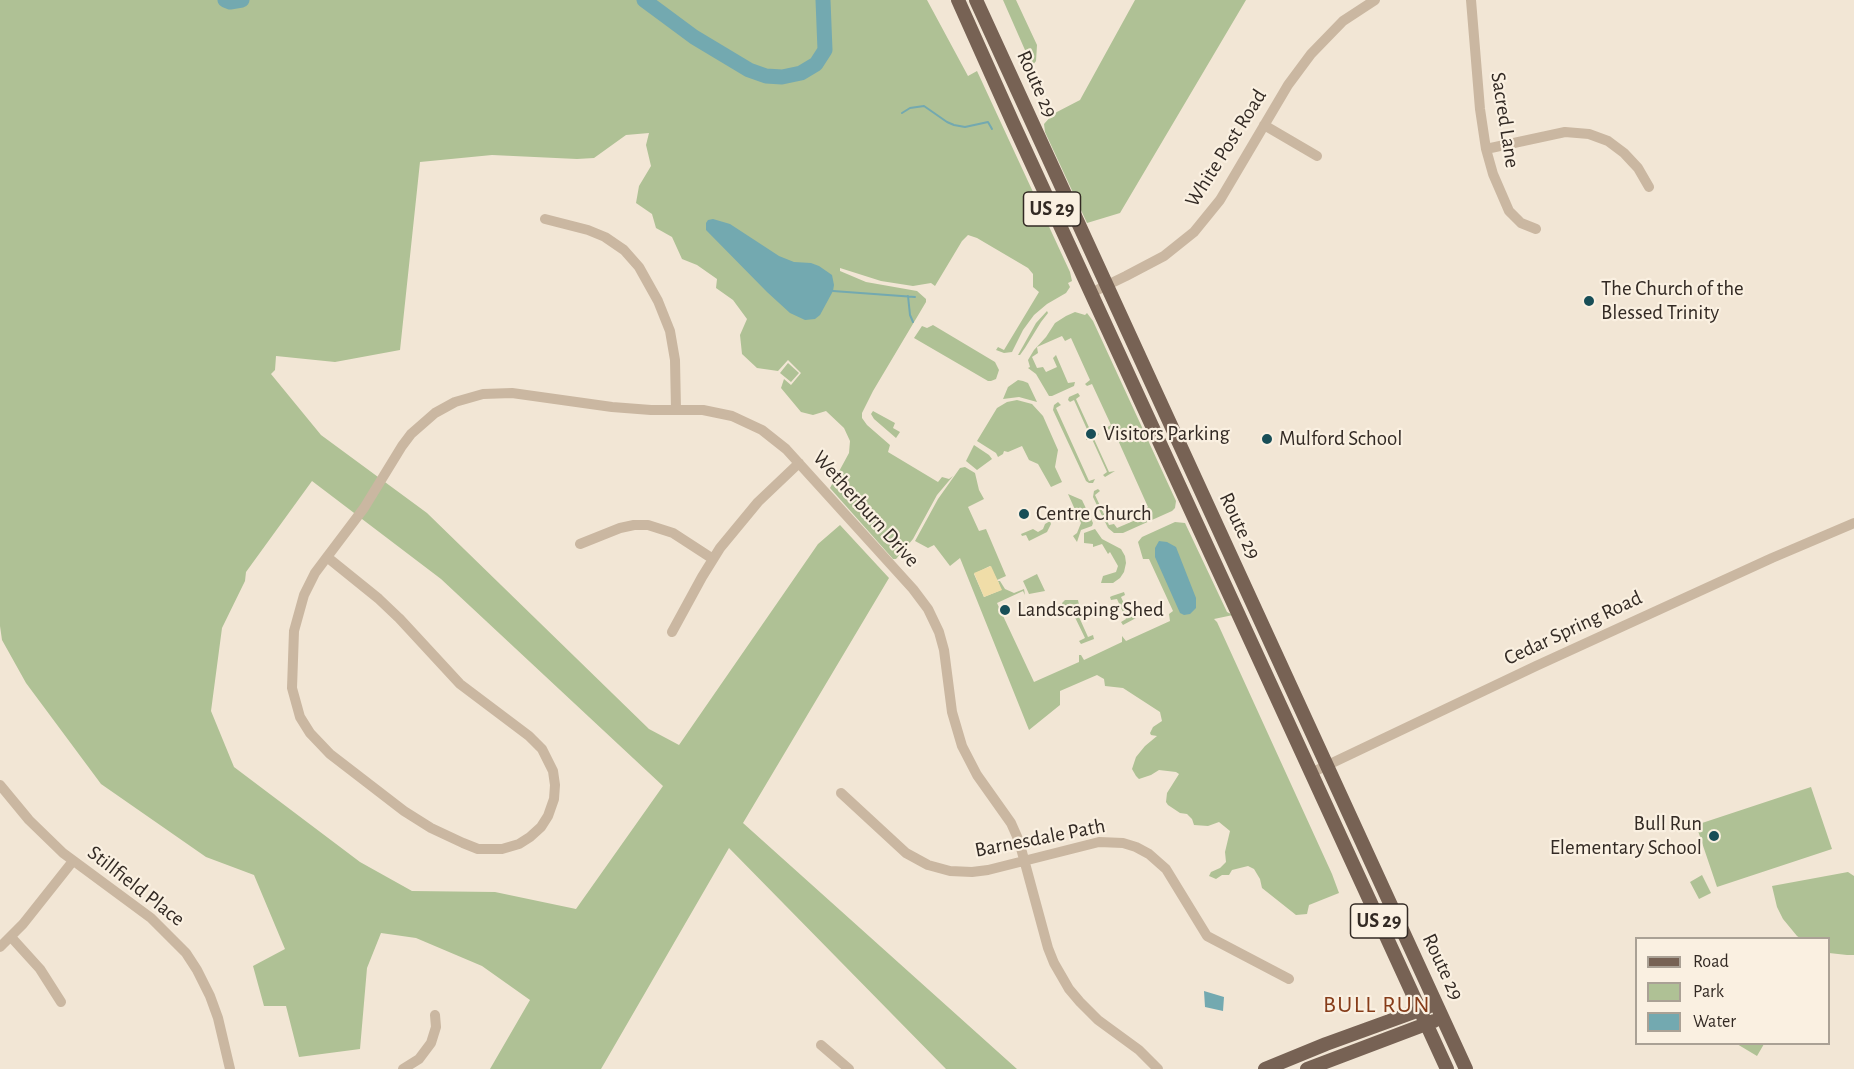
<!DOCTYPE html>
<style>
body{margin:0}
#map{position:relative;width:1854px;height:1069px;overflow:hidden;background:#f2e6d5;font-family:"Alegreya Sans",sans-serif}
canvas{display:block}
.legend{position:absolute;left:1635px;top:937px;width:195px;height:108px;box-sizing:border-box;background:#faf0e1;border:2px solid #aaa195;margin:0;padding:8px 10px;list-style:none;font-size:18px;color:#332a24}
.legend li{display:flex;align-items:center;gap:12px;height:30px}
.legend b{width:30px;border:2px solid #aaa195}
</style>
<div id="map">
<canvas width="1854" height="1069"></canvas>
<ul class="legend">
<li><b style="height:8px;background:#776254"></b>Road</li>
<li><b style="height:16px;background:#afc195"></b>Park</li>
<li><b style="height:16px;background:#73a9b0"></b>Water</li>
</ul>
</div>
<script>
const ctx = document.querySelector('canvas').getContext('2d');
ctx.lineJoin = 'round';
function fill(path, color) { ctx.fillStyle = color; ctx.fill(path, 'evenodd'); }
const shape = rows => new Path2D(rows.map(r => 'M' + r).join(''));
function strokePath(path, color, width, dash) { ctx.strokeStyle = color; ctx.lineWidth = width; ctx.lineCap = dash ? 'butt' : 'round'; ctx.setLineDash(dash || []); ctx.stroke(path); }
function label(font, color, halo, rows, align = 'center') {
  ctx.font = font + ' "Alegreya Sans",sans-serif'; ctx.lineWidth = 4.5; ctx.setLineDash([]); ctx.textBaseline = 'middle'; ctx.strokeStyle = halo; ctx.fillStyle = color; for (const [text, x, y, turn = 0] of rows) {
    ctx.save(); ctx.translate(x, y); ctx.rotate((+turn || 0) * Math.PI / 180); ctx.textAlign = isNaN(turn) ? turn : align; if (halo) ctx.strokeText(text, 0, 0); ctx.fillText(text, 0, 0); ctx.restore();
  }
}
fill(shape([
 [0,0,927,0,968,76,977,71,1070,272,1072,281,1068,283,1070,287,1066,293,1047,304,1034,315,1023,330,1012,352,1004,353,996,350,998,347,1004,350,1039,292,1033,287,1033,274,1028,268,977,238,968,235,962,241,935,286,931,283,913,286,881,281,840,268,840,271,866,282,917,291,926,299,926,302,873,391,862,413,862,418,867,425,890,445,888,452,938,482,942,477,949,479,953,476,937,495,913,539,896,559,893,559,830,488,849,453,850,441,844,428,826,411,813,415,801,412,781,388,784,379,791,385,801,373,788,360,778,371,757,368,742,354,740,335,747,319,733,300,716,288,717,279,697,265,682,259,672,237,656,228,652,214,636,203,639,186,651,166,646,145,649,133,626,135,594,158,577,159,492,155,420,162,400,350,335,362,276,356,275,370,271,374,321,435,427,513,649,729,679,745,818,544,840,525,889,578,743,823,1017,1069,946,1069,729,848,601,1069,490,1069,530,1000,482,966,416,938,381,933,367,968,360,1049,299,1057,286,1006,264,1006,253,966,285,949,254,875,206,857,101,784,26,683,2,640,0,626],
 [312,481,441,579,663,786,576,909,495,892,412,891,360,862,234,767,211,711,222,628,245,581,246,572],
 [1003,0,1016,0,1037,45,1036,61,1032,66],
 [1135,0,1246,0,1120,213,1087,223,1045,132,1044,124,1053,114,1080,100],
 [1047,311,1048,313,1041,322,1025,348,1020,355,1018,355,1036,323],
 [1075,312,1085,315,1087,313,1093,321,1176,501,1175,508,1172,511,1123,533,1114,533,1108,528,1093,497,1094,491,1098,489,1100,491,1095,495,1109,525,1114,524,1117,528,1145,516,1143,510,1148,507,1113,429,1106,430,1106,428,1111,425,1092,384,1087,386,1085,384,1090,380,1071,338,1065,341,1062,336,1037,347,1038,353,1032,357,1037,368,1043,367,1046,372,1057,367,1053,358,1056,355,1068,383,1075,382,1074,386,1052,396,1049,396,1036,374,1028,368,1030,367,1028,360,1034,350,1046,337,1055,323,1066,316],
 [933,325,995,362,999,370,996,379,991,381,988,381,914,338,922,326,927,328],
 [788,363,799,373,791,382,780,373],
 [1018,380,1023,381,1028,383,1037,402,1019,397,1003,399,1008,387],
 [1078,393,1080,396,1076,399,1092,434,1097,433,1099,434,1094,439,1109,472,1115,471,1105,477,1103,475,1107,472,1092,439,1086,440,1086,438,1090,436,1074,400,1070,402,1068,400,1069,397],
 [1017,400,1032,404,1043,416,1058,450,1055,467,1062,482,1051,487,1038,464,1029,460,1022,446,1008,452,1004,451,1003,454,998,457,996,453,977,441,997,408,1007,402],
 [1058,402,1061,405,1056,408,1089,481,1095,479,1093,483,1089,483,1086,481,1053,410,1054,405],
 [873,411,895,423,893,428,900,432,896,438,874,419,871,414],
 [974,445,989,455,992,459,977,470,966,461],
 [965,467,975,473,979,490,984,499,968,507,979,531,986,529,1006,576,997,580,990,566,974,574,984,597,1001,590,998,581,1000,581,1005,589,1014,593,1024,589,1025,595,1023,591,997,603,1034,682,1079,662,1079,655,1081,655,1084,660,1122,642,1122,636,1126,641,1170,621,1169,614,1173,611,1149,559,1143,559,1138,542,1142,537,1175,522,1185,523,1227,612,1233,615,1214,619,1217,622,1332,874,1339,893,1309,905,1307,914,1296,915,1262,888,1260,879,1254,869,1248,866,1232,870,1229,875,1222,875,1216,879,1209,876,1211,872,1220,868,1226,862,1225,852,1230,831,1219,822,1208,826,1194,825,1192,819,1187,814,1180,813,1168,805,1166,802,1167,793,1179,774,1176,772,1159,770,1151,775,1139,779,1136,776,1132,769,1136,757,1145,746,1157,736,1151,735,1150,733,1153,727,1162,721,1160,712,1123,688,1105,686,1104,679,1097,675,1060,691,1060,705,1029,730,960,558,950,566,934,545,928,548,915,541,938,499,960,468],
 [1068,494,1082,500,1093,523,1092,526,1081,530,1077,542,1073,536,1077,533,1081,523],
 [1050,521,1051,524,1047,532,1029,541,1026,535,1022,536,1021,534,1033,529,1038,532,1043,529,1045,524],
 [1095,529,1102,539,1121,549,1125,556,1126,563,1124,572,1120,578,1113,583,1101,583,1103,576,1116,572,1118,566,1110,552,1108,554,1102,544,1093,547,1093,544,1084,543,1084,533],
 [1037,574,1045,591,1029,594,1023,581],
 [1124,592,1125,595,1121,597,1130,617,1134,616,1136,618,1123,625,1121,622,1126,619,1117,599,1111,600,1110,597,1112,596],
 [1065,600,1078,600,1079,605,1075,608,1088,637,1093,635,1094,639,1081,644,1079,641,1085,638,1069,605,1063,606,1062,603],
 [1811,787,1832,849,1717,887,1696,825],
 [1848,872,1854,876,1854,955,1847,955,1829,953,1828,938,1800,938,1797,936,1783,919,1777,907,1772,886],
 [1702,875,1711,893,1699,899,1690,882],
 [1737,1044,1764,1044,1757,1056]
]), '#afc195');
fill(shape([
 [991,566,1002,590,984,597,974,573]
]), '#f0dda8');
fill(shape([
 [713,219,730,224,779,256,794,262,811,263,819,266,832,275,834,285,833,291,820,315,815,319,805,320,790,313,767,292,706,230,706,223,708,220],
 [1159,541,1167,542,1176,547,1196,598,1196,608,1190,614,1184,615,1180,613,1155,557,1155,548],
 [1204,991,1224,997,1223,1011,1205,1007]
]), '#73a9b0');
strokePath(shape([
 [902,113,910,108,924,106,947,122,954,125,965,127,988,122,992,129],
 [833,291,915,297],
 [908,296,910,315,913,322]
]), '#73a9b0', 2);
strokePath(shape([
 [225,0,230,2,242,0],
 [644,0,694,37,749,70,766,76,782,77,801,73,816,64,825,50,823,0]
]), '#73a9b0', 15);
strokePath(shape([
 [1471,0,1480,109,1486,149,1493,174,1509,211,1521,223,1536,229],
 [1264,125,1317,156],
 [1486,149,1565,132,1589,134,1608,141,1624,153,1638,168,1649,187],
 [545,219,588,230,605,237,624,250,639,267,658,301,670,331,675,360,676,410],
 [1091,293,1126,276,1164,256,1194,232,1220,200,1288,85,1311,54,1343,21,1375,0],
 [580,544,620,528,634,525,648,525,673,533,713,559],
 [327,557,364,508,402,446,411,434,435,413,455,402,483,394,512,393,612,407,651,410,703,410,732,416,762,430,786,449,913,589,928,609,939,632,944,650,952,712,962,746,977,775,1011,823,1019,841,1048,948,1054,963,1069,989,1080,1002,1098,1020,1139,1050,1158,1069],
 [327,557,379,599,399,618,460,684,529,736,542,749,553,771,555,785,554,799,548,816,541,827,530,837,519,844,502,849,478,849,463,843,431,828,404,811,330,754,310,733,300,717,292,688,294,631,304,595,315,573,327,557],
 [672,632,702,577,720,548,758,502,799,463],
 [1311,773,1536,666,1772,558,1854,523],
 [0,785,29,820,63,853,151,918,186,953,197,970,210,996,218,1018,230,1069],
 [841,793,906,853,928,865,950,871,972,872,988,870,1099,842,1123,843,1136,847,1149,854,1166,869,1207,936,1289,979],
 [11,937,40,969,61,1002],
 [0,947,23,924,73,861],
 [821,1045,849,1069],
 [403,1069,419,1059,431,1043,436,1027,435,1015]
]), '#cab7a1', 10);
strokePath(shape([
 [958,0,1013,123,1447,1069],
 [976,0,1466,1069],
 [1265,1069,1326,1044,1428,1007],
 [1307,1069,1434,1021]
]), '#776254', 14);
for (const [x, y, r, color] of [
 [1589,301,6,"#184e57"],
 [1091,434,6,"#184e57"],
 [1267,439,6,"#184e57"],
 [1024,514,6,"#184e57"],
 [1005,610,6,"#184e57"],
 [1714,836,6,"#184e57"]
]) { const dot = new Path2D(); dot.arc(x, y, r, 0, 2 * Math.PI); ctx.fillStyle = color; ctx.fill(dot); strokePath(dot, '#faf0e1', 2); }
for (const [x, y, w] of [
 [1052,209,57],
 [1379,921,57]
]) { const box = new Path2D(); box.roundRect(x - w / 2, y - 17, w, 34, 4.5); ctx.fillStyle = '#faf0e1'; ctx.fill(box); strokePath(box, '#332a24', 1.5); }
label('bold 20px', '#332a24', null, [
 ["US 29",1052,209],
 ["US 29",1379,921]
]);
label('21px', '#332a24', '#faf0e1', [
 ["Route 29",1037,84,66],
 ["Sacred Lane",1505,120,81],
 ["White Post Road",1226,148,-58],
 ["Wetherburn Drive",866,509,48],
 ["Route 29",1240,526,65],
 ["Cedar Spring Road",1573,628,-25],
 ["Barnesdale Path",1040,838,-11],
 ["Stillfield Place",136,886,38],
 ["Route 29",1443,967,65]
]);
label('21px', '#332a24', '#faf0e1', [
 ["The Church of the",1601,289],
 ["Blessed Trinity",1601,313],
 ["Visitors Parking",1103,434],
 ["Mulford School",1279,439],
 ["Centre Church",1036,514],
 ["Landscaping Shed",1017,610],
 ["Bull Run",1702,824,"right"],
 ["Elementary School",1702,848,"right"]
], 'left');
ctx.letterSpacing = '1.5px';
label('24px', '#863c19', '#faf0e1', [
 ["BULL RUN",1377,1005]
]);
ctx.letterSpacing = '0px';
</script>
